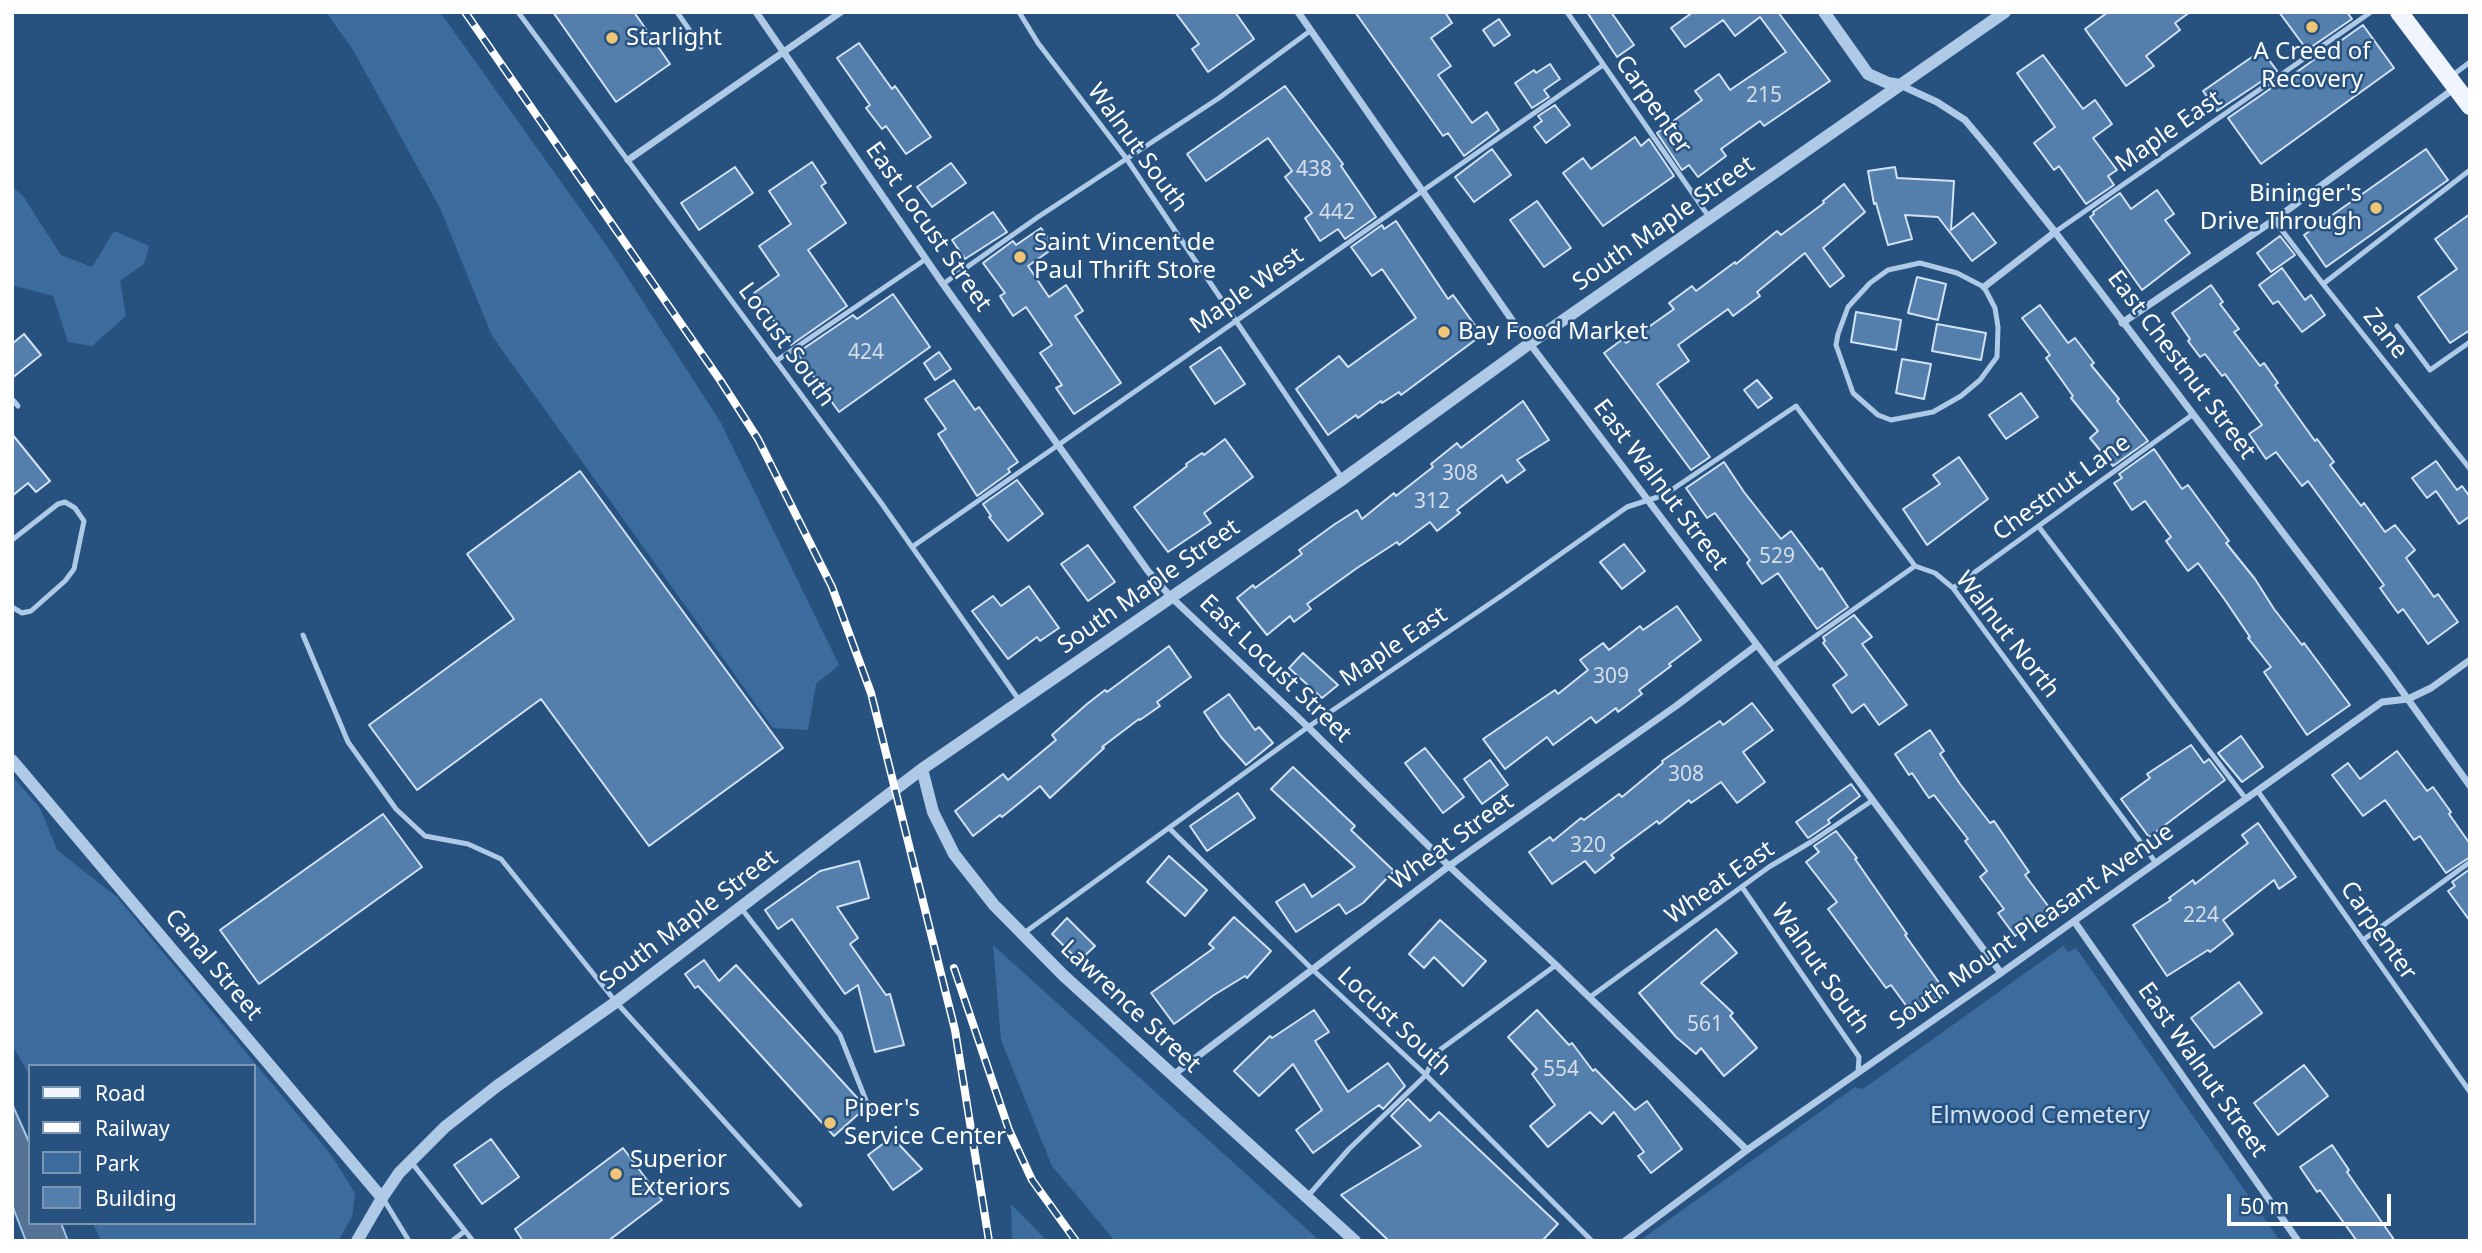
<!DOCTYPE html>
<style>
body{margin:0}
#map{position:relative;width:2482px;height:1253px;overflow:hidden;background:#275280;font-family:"Noto Sans",sans-serif}
canvas{display:block}
.frame{position:absolute;inset:0;border:14px solid #fff;pointer-events:none}
.legend{position:absolute;left:28px;top:1064px;width:228px;height:161px;box-sizing:border-box;background:#275280;border:2px solid #7d97b3;margin:0;padding:9px 12px;list-style:none;font-size:21px;color:#fff}
.legend li{display:flex;align-items:center;gap:14px;height:35px}
.legend b{width:35px;border:2px solid #7d97b3}
.scale{position:absolute;left:2227px;top:1194px;width:164px;height:32px;box-sizing:border-box;border:4px solid #fff;border-top:0;padding-left:9px;font-size:21px;line-height:24px;white-space:nowrap;color:#fff;-webkit-text-stroke:5px #275280;paint-order:stroke}
</style>
<div id="map">
<canvas width="2482" height="1253"></canvas>
<div class="frame"></div>
<ul class="legend">
<li><b style="height:9px;background:#f0f5fd"></b>Road</li>
<li><b style="height:9px;background:#fff"></b>Railway</li>
<li><b style="height:19px;background:#3c6c9e"></b>Park</li>
<li><b style="height:19px;background:#547eab"></b>Building</li>
</ul>
<div class="scale">50 m</div>
</div>
<script>
const ctx = document.querySelector('canvas').getContext('2d');
ctx.lineJoin = 'round';
function fill(path, color) { ctx.fillStyle = color; ctx.fill(path, 'evenodd'); }
const shape = rows => new Path2D(rows.map(r => 'M' + r).join(''));
function strokePath(path, color, width, dash) { ctx.strokeStyle = color; ctx.lineWidth = width; ctx.lineCap = dash ? 'butt' : 'round'; ctx.setLineDash(dash || []); ctx.stroke(path); }
function label(font, color, halo, rows, align = 'center') {
  ctx.font = font + ' "Noto Sans",sans-serif'; ctx.lineWidth = 5; ctx.setLineDash([]); ctx.textBaseline = 'middle'; ctx.strokeStyle = halo; ctx.fillStyle = color; for (const [text, x, y, turn = 0] of rows) {
    ctx.save(); ctx.translate(x, y); ctx.rotate((+turn || 0) * Math.PI / 180); ctx.textAlign = isNaN(turn) ? turn : align; if (halo) ctx.strokeText(text, 0, 0); ctx.fillText(text, 0, 0); ctx.restore();
  }
}
fill(shape([
 [326,12,440,12,609,249,721,423,839,665,816,684,808,730,773,728,492,336,440,208,353,50],
 [12,187,23,196,61,255,92,267,114,231,149,246,144,264,120,281,126,316,92,346,68,342,53,296,12,285],
 [12,776,40,808,57,850,117,897,332,1156,355,1193,352,1217,338,1241,101,1241,93,1223,254,1223,254,1066,30,1066,30,1076,12,1045],
 [993,945,1320,1241,1115,1241,1052,1166,1001,1040],
 [2063,946,2068,952,2076,948,2280,1241,1639,1241,1855,1087,1862,1089,1873,1082],
 [1011,1204,1047,1241,1012,1241]
]), '#3c6c9e');
const water = shape([
 [12,1104,30,1144,30,1223,61,1223,68,1241,26,1241,12,1205,12,1104]
]);
fill(water, '#557394');
strokePath(water, '#a4c5e6', 2);
const building = shape([
 [553,12,634,12,670,64,616,102,553,12],
 [1175,12,1235,12,1254,39,1208,72,1192,49,1199,44,1175,12],
 [1355,12,1445,12,1452,23,1431,38,1451,66,1438,75,1472,123,1487,112,1499,130,1464,156,1448,133,1443,136,1355,12],
 [1587,12,1611,12,1634,45,1617,57,1587,12],
 [1693,12,1778,12,1830,81,1764,126,1760,121,1721,149,1726,156,1698,177,1689,165,1682,170,1657,133,1702,100,1695,91,1719,74,1730,90,1786,52,1760,17,1735,36,1723,20,1685,47,1671,28,1693,12],
 [2108,12,2190,12,2175,23,2180,30,2146,56,2154,66,2126,86,2085,29,2108,12],
 [2279,12,2347,12,2352,19,2307,50,2279,12],
 [1499,19,1510,35,1494,46,1483,30,1499,19],
 [2363,25,2394,68,2261,164,2228,118,2283,80,2284,81,2363,25],
 [859,43,892,89,895,86,931,137,906,154,886,126,882,129,866,108,870,105,837,58,859,43],
 [2262,50,2277,71,2217,111,2203,91,2262,50],
 [2043,55,2083,109,2095,100,2112,124,2093,138,2117,170,2108,176,2114,185,2086,204,2059,166,2054,170,2034,143,2055,127,2017,73,2043,55],
 [1550,64,1560,79,1544,90,1549,97,1532,108,1515,83,1534,70,1536,73,1550,64],
 [1285,86,1343,164,1341,166,1376,217,1345,239,1338,229,1320,241,1305,218,1312,213,1285,177,1292,171,1268,138,1206,181,1187,154,1285,86],
 [1555,105,1570,125,1546,143,1534,127,1542,121,1538,116,1555,105],
 [1635,137,1641,146,1649,139,1674,176,1603,226,1563,173,1583,158,1591,169,1635,137],
 [1492,149,1511,175,1474,202,1455,177,1492,149],
 [2426,149,2448,180,2326,267,2304,235,2426,149],
 [812,162,826,183,821,186,846,223,808,250,847,306,791,345,754,293,779,275,759,246,791,224,769,191,812,162],
 [951,163,966,183,932,207,917,187,951,163],
 [735,167,753,193,699,230,681,203,735,167],
 [1895,167,1897,178,1954,181,1951,230,1973,213,1996,243,1972,261,1938,217,1905,215,1912,239,1888,245,1876,203,1874,204,1868,171,1895,167],
 [1844,184,1865,212,1823,248,1844,276,1830,287,1805,253,1757,292,1760,296,1733,316,1728,309,1678,345,1689,361,1657,384,1710,457,1691,470,1604,353,1623,339,1626,343,1674,309,1669,303,1692,286,1696,291,1735,262,1736,264,1777,231,1781,235,1824,203,1823,201,1844,184],
 [2157,190,2174,214,2165,220,2190,253,2142,290,2090,217,2094,214,2093,212,2120,193,2131,209,2157,190],
 [1537,201,1571,248,1544,267,1510,220,1537,201],
 [993,212,1007,232,965,259,952,240,993,212],
 [2470,214,2470,330,2450,343,2418,297,2457,269,2435,239,2470,214],
 [1396,221,1448,299,1453,295,1482,335,1401,395,1399,392,1382,403,1381,401,1358,418,1356,415,1328,435,1296,389,1339,356,1348,367,1416,318,1382,269,1372,276,1351,247,1382,225,1384,229,1396,221],
 [1041,228,1055,247,1028,266,1049,297,1066,285,1083,311,1075,316,1121,383,1074,414,1056,388,1062,385,1040,353,1052,345,1026,307,1013,316,1000,296,1005,293,983,263,1013,241,1016,245,1041,228],
 [2280,236,2295,255,2271,272,2257,253,2280,236],
 [2282,268,2305,300,2311,295,2325,315,2302,332,2278,301,2273,304,2259,285,2282,268],
 [1917,277,1946,284,1938,320,1908,313,1917,277],
 [2211,285,2223,302,2220,304,2239,329,2234,332,2260,366,2264,363,2278,383,2275,385,2315,441,2317,439,2334,462,2330,465,2361,506,2364,503,2385,532,2395,525,2415,550,2406,558,2434,597,2438,594,2458,622,2428,644,2403,609,2398,613,2380,588,2384,585,2308,481,2302,486,2276,452,2266,459,2249,434,2262,425,2225,374,2222,376,2205,354,2200,357,2188,341,2190,339,2172,313,2211,285],
 [893,294,930,347,839,412,797,353,853,315,857,319,893,294],
 [2040,305,2068,343,2075,338,2094,363,2091,365,2119,399,2117,401,2148,441,2113,466,2090,438,2098,431,2071,398,2073,396,2046,358,2050,355,2022,318,2040,305],
 [1856,312,1901,320,1896,350,1851,342,1856,312],
 [1937,324,1986,333,1981,360,1932,351,1937,324],
 [24,334,41,355,12,378,12,344,24,334],
 [1220,347,1245,384,1215,404,1190,367,1220,347],
 [939,352,951,369,935,380,924,363,939,352],
 [1902,359,1931,364,1924,399,1896,393,1902,359],
 [954,380,975,410,979,407,1018,462,1008,469,1010,472,977,496,938,434,946,429,925,399,954,380],
 [1757,380,1772,398,1758,408,1744,390,1757,380],
 [2021,393,2038,417,2006,439,1989,415,2021,393],
 [1523,401,1549,440,1517,460,1525,470,1507,483,1502,475,1457,510,1460,513,1437,531,1430,522,1399,545,1397,542,1357,568,1307,604,1311,609,1294,622,1290,616,1267,635,1237,598,1253,585,1255,588,1302,554,1299,550,1335,524,1357,510,1362,519,1394,493,1396,496,1433,467,1431,464,1457,443,1461,448,1523,401],
 [12,434,50,481,36,492,28,483,12,496,12,434],
 [1225,439,1253,477,1204,513,1211,523,1168,552,1134,507,1187,466,1186,464,1202,453,1204,455,1225,439],
 [2154,449,2182,489,2188,485,2229,541,2226,543,2255,579,2274,609,2302,645,2304,643,2350,705,2307,735,2264,672,2271,667,2248,638,2250,637,2225,600,2198,563,2188,571,2166,541,2171,537,2145,501,2132,510,2114,483,2122,478,2119,474,2154,449],
 [1959,457,1988,499,1927,545,1903,509,1940,484,1933,475,1959,457],
 [2436,461,2457,490,2462,486,2470,497,2470,516,2459,524,2436,491,2427,498,2412,478,2436,461],
 [1724,462,1744,492,1781,539,1791,531,1820,570,1822,568,1848,607,1817,629,1778,573,1762,584,1747,563,1750,560,1715,513,1707,518,1686,488,1724,462],
 [580,471,783,748,649,846,541,699,417,790,369,725,514,619,467,554,580,471],
 [1017,480,1043,514,1008,541,989,517,991,516,983,504,1017,480],
 [1624,544,1645,571,1622,589,1600,562,1624,544],
 [1088,545,1115,582,1088,601,1061,564,1088,545],
 [1029,586,1059,628,1040,641,1037,637,1008,659,972,611,993,596,1001,606,1029,586],
 [1677,606,1701,640,1669,664,1671,666,1639,690,1642,694,1618,712,1616,708,1596,723,1591,717,1553,745,1547,737,1505,769,1483,739,1555,690,1558,694,1588,670,1580,660,1603,643,1609,650,1640,626,1643,630,1677,606],
 [1854,615,1872,637,1862,644,1907,705,1879,725,1864,704,1852,713,1833,685,1847,675,1823,643,1825,641,1823,637,1854,615],
 [1169,646,1191,677,1157,702,1160,706,1140,720,1139,719,1102,747,1104,748,1050,798,1040,786,1002,817,1000,815,973,836,955,811,1003,774,1008,780,1056,740,1052,735,1087,704,1105,690,1107,692,1169,646],
 [1303,653,1338,685,1322,698,1289,668,1303,653],
 [1229,694,1255,730,1259,727,1273,743,1246,765,1221,737,1204,712,1229,694],
 [1752,703,1773,730,1743,752,1765,782,1737,803,1721,782,1691,803,1689,800,1659,824,1657,821,1611,855,1614,858,1595,873,1585,861,1552,884,1529,852,1550,837,1553,841,1581,818,1584,820,1619,794,1622,797,1663,763,1662,761,1720,721,1723,725,1752,703],
 [1930,730,1944,751,1940,754,1960,784,1990,823,1994,821,2029,872,2025,875,2051,910,2015,936,1998,913,2004,909,1980,877,1987,871,1965,841,1968,839,1934,795,1929,798,1912,773,1909,775,1895,754,1930,730],
 [2241,736,2263,767,2242,782,2218,753,2241,736],
 [2191,745,2204,763,2209,759,2225,780,2149,837,2121,799,2150,778,2147,774,2191,745],
 [1425,748,1464,797,1443,813,1405,763,1425,748],
 [2397,751,2427,791,2433,787,2451,812,2449,814,2470,844,2470,857,2446,873,2420,836,2414,840,2385,800,2363,816,2332,775,2348,763,2360,779,2397,751],
 [1490,760,1508,785,1482,804,1464,779,1490,760],
 [1293,767,1355,826,1351,830,1394,871,1363,903,1346,914,1339,904,1296,932,1276,902,1304,884,1312,897,1355,867,1271,789,1293,767],
 [1851,784,1860,796,1828,820,1830,823,1808,838,1796,822,1851,784],
 [1238,793,1255,818,1207,851,1190,826,1238,793],
 [383,814,422,867,259,984,220,930,383,814],
 [2258,823,2296,877,2279,889,2274,880,2223,920,2233,934,2210,952,2208,950,2167,976,2133,925,2171,900,2169,898,2193,880,2195,884,2248,843,2242,835,2258,823],
 [1836,831,1857,858,1855,859,1907,934,1905,935,1945,991,1913,1015,1891,985,1886,988,1828,909,1837,902,1806,862,1819,852,1814,846,1836,831],
 [1169,856,1207,890,1185,916,1147,882,1169,856],
 [859,861,869,898,837,907,858,938,850,944,886,995,890,994,904,1045,875,1052,858,985,845,994,792,919,778,929,765,910,820,871,859,861],
 [2470,869,2470,921,2448,891,2455,886,2452,882,2470,869],
 [1234,917,1271,951,1247,978,1245,976,1214,995,1174,1024,1151,993,1214,948,1209,944,1234,917],
 [1067,918,1095,946,1079,961,1052,934,1067,918],
 [1440,920,1486,961,1463,986,1434,957,1424,968,1409,954,1440,920],
 [1716,929,1737,953,1701,983,1733,1013,1730,1016,1757,1048,1724,1076,1701,1048,1696,1054,1676,1037,1639,993,1716,929],
 [704,960,719,981,736,965,861,1102,864,1109,834,1136,698,986,695,988,685,974,704,960],
 [2239,982,2262,1013,2214,1048,2191,1018,2239,982],
 [1314,1010,1329,1032,1315,1041,1348,1092,1388,1063,1405,1086,1383,1109,1379,1105,1313,1153,1296,1130,1322,1110,1293,1064,1259,1096,1234,1071,1270,1036,1272,1038,1314,1010],
 [1537,1010,1569,1045,1572,1043,1593,1071,1595,1069,1635,1110,1647,1101,1682,1149,1651,1173,1638,1156,1644,1152,1614,1112,1602,1124,1590,1112,1548,1147,1530,1126,1555,1105,1532,1074,1537,1069,1508,1037,1537,1010],
 [2304,1065,2328,1096,2278,1135,2254,1103,2304,1065],
 [1408,1099,1430,1121,1439,1112,1558,1224,1542,1241,1389,1241,1341,1195,1421,1146,1391,1116,1408,1099],
 [892,1137,922,1169,893,1190,868,1155,892,1137],
 [491,1139,519,1177,482,1204,454,1165,491,1139],
 [2332,1145,2349,1170,2347,1172,2395,1241,2357,1241,2320,1190,2317,1192,2300,1167,2332,1145],
 [623,1148,662,1200,608,1241,523,1241,515,1229,623,1148]
]);
fill(building, '#547eab');
strokePath(building, '#d2e3f5', 2);
strokePath(shape([
 [518,12,882,504,1019,700],
 [677,12,701,47],
 [1019,12,1038,43,1126,158,1342,478],
 [1567,12,1709,217],
 [2453,75,2470,62],
 [2274,220,2323,284,2470,469],
 [2055,232,2371,12],
 [1920,263,1957,273,1984,287,1995,308,1998,327,1997,357,1980,380,1961,396,1933,412,1891,420,1878,415,1853,393,1836,345,1838,334,1848,307,1870,283,1888,270,1920,263],
 [943,284,1038,217,1219,98,1310,31],
 [2323,284,2470,170],
 [2397,326,2430,370,2470,342],
 [776,361,926,259],
 [12,399,18,406],
 [2039,527,2246,799],
 [12,540,58,504,65,502,75,508,84,521,74,569,65,581,31,611,22,613,12,607],
 [912,547,1603,65],
 [1953,588,2192,415],
 [303,635,348,742,396,809,425,836,468,844,501,859,616,1002,800,1205],
 [1773,666,1915,566],
 [2257,790,2470,1092],
 [1170,829,1312,969,1426,1075,1592,1241],
 [1742,887,1859,1057,1858,1073],
 [741,908,840,1035,871,1113],
 [1024,933,1308,727,1507,592,1627,507,1664,495,1796,406,1915,566,1935,573,1953,588,2156,863],
 [2363,940,2470,862],
 [1590,997,1769,867,1811,842,1873,800],
 [412,1163,473,1241],
 [1307,1197,1349,1149,1426,1075,1432,1061,1441,1049,1556,965],
 [384,1200,409,1241],
 [452,1241,465,1231]
]), '#afcae6', 5);
strokePath(shape([
 [756,12,943,284,1148,571,1170,596,1308,727,1449,866,1556,965,1747,1150],
 [1298,12,1512,320,1773,666,2001,973],
 [1900,85,1937,102,1965,120,1991,151,2055,232,2387,670,2470,786],
 [628,160,841,12],
 [1984,287,2055,232],
 [2122,323,2274,220,2455,88],
 [2074,921,2298,1241],
 [1173,1075,1449,866,1676,706,1757,645],
 [1625,1241,1747,1150,2001,973,2382,702,2408,699,2431,688,2470,660]
]), '#afcae6', 7);
strokePath(shape([
 [1824,12,1868,74,1888,83,1900,85],
 [12,760,382,1198],
 [922,769,933,812,954,854,994,905,1063,975,1355,1241],
 [357,1241,382,1198,399,1173,445,1127,497,1086,616,1002,922,769,1343,479,1529,344,2005,12]
]), '#afcae6', 12);
strokePath(shape([
 [2399,12,2470,106]
]), '#f0f5fd', 18);
const rail = shape([
 [465,12,720,380,758,439,832,587,871,693,955,1030,989,1241],
 [954,968,1009,1130,1032,1180,1076,1241]
]);
strokePath(rail, '#fff', 8);
strokePath(rail, '#275280', 5, [16]);
for (const [x, y, r, color] of [
 [2312,27,7,"#eec675"],
 [612,38,7,"#eec675"],
 [2376,208,7,"#eec675"],
 [1020,257,7,"#eec675"],
 [1444,332,7,"#eec675"],
 [830,1123,7,"#eec675"],
 [616,1174,7,"#eec675"]
]) { const dot = new Path2D(); dot.arc(x, y, r, 0, 2 * Math.PI); ctx.fillStyle = color; ctx.fill(dot); strokePath(dot, '#275280', 2.5); }
label('21px', '#d4dfea', null, [
 ["215",1764,96],
 ["438",1314,170],
 ["442",1337,213],
 ["424",866,353],
 ["308",1460,474],
 ["312",1432,502],
 ["529",1777,557],
 ["309",1611,677],
 ["308",1686,775],
 ["320",1588,846],
 ["224",2201,916],
 ["561",1705,1025],
 ["554",1561,1070]
]);
label('24px', '#fff', '#275280', [
 ["Starlight",626,38],
 ["A Creed of",2312,52,"center"],
 ["Recovery",2312,80,"center"],
 ["Bininger's",2362,194,"right"],
 ["Drive Through",2362,222,"right"],
 ["Saint Vincent de",1034,243],
 ["Paul Thrift Store",1034,271],
 ["Bay Food Market",1458,332],
 ["Piper's",844,1109],
 ["Service Center",844,1137],
 ["Superior",630,1160],
 ["Exteriors",630,1188]
], 'left');
label('24px', '#fff', '#275280', [
 ["Carpenter",1653,105,55],
 ["Maple East",2169,132,-35],
 ["Walnut South",1137,148,54],
 ["South Maple Street",1664,224,-35],
 ["East Locust Street",928,227,55],
 ["Maple West",1247,291,-35],
 ["Zane",2385,334,52],
 ["Locust South",786,345,54],
 ["East Chestnut Street",2181,365,53],
 ["East Walnut Street",1660,485,53],
 ["Chestnut Lane",2062,488,-36],
 ["South Maple Street",1149,587,-35],
 ["Walnut North",2007,635,52],
 ["Maple East",1394,647,-34],
 ["East Locust Street",1275,669,44],
 ["Wheat Street",1452,842,-36],
 ["Wheat East",1720,883,-35],
 ["South Maple Street",689,920,-37],
 ["South Mount Pleasant Avenue",2032,927,-35],
 ["Carpenter",2378,931,55],
 ["Canal Street",213,965,50],
 ["Walnut South",1820,969,55],
 ["Lawrence Street",1130,1007,43],
 ["Locust South",1394,1022,43],
 ["East Walnut Street",2202,1070,55]
]);
label('24px', '#d2e3f5', '#275280', [
 ["Elmwood Cemetery",2040,1116]
]);
</script>
